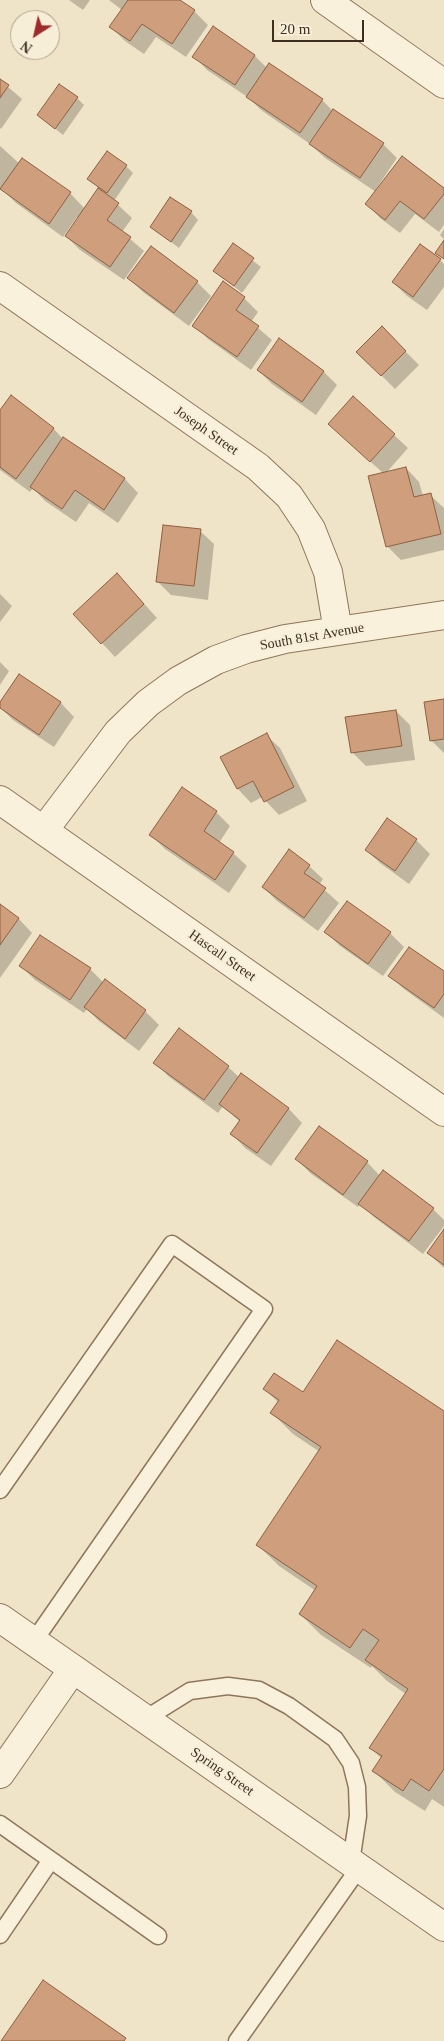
<!DOCTYPE html>
<style>
body{margin:0}
#map{position:relative;width:444px;height:2041px;overflow:hidden;background:#f0e4c8;font-family:Georgia,serif}
canvas{display:block}
.north{position:absolute;left:10px;top:10px;width:50px;height:50px;box-sizing:border-box;background:#f7eed8;border:1px solid #ada18e;border-radius:50%;rotate:215deg;font-size:14px;font-weight:700;line-height:20px;text-align:center;color:#3d2e20}
.north::after{content:'';display:block;margin:auto;width:18px;height:22px;background:#9e2a2b;clip-path:polygon(50% 0,100% 100%,50% 72%,0 100%)}
.scale{position:absolute;left:272px;top:20px;width:92px;height:22px;box-sizing:border-box;border:2px solid #3d2e20;border-top:0;padding-left:6px;font-size:15px;line-height:18px;white-space:nowrap;color:#3d2e20;-webkit-text-stroke:4px #f7eed8;paint-order:stroke}
</style>
<div id="map">
<canvas width="444" height="2041"></canvas>
<div class="north">N</div>
<div class="scale">20 m</div>
</div>
<script>
const ctx = document.querySelector('canvas').getContext('2d');
ctx.lineJoin = 'round';
function fill(path, color) { ctx.fillStyle = color; ctx.fill(path, 'evenodd'); }
const shape = rows => new Path2D(rows.map(r => 'M' + r).join(''));
function strokePath(path, color, width, dash) { ctx.strokeStyle = color; ctx.lineWidth = width; ctx.lineCap = dash ? 'butt' : 'round'; ctx.setLineDash(dash || []); ctx.stroke(path); }
function label(font, color, halo, rows, align = 'center') {
  ctx.font = font + ' Georgia,serif'; ctx.lineWidth = 4; ctx.setLineDash([]); ctx.textBaseline = 'middle'; ctx.strokeStyle = halo; ctx.fillStyle = color; for (const [text, x, y, turn = 0] of rows) {
    ctx.save(); ctx.translate(x, y); ctx.rotate((+turn || 0) * Math.PI / 180); ctx.textAlign = isNaN(turn) ? turn : align; if (halo) ctx.strokeText(text, 0, 0); ctx.fillText(text, 0, 0); ctx.restore();
  }
}
fill(shape([
 [69,0,90,0,83,10],
 [109,0,177,0,194,11,208,25,186,57,156,37,144,54,125,41,111,27,122,10],
 [194,56,255,56,267,68,322,100,333,111,383,144,397,158,376,189,444,190,444,225,439,232,415,214,400,233,380,218,367,204,376,192,325,158,310,144,261,110,249,98,207,70],
 [0,80,22,99,1,129,0,128],
 [77,98,84,105,63,135,38,115],
 [0,146,20,164,70,193,85,209,99,188,89,179,126,166,133,173,114,201,132,218,122,232,144,251,124,280,80,250,66,236,79,218,77,217,63,237,16,203,1,188,0,189],
 [191,212,198,220,179,248,151,227],
 [444,229,444,239,440,235],
 [233,245,261,267,242,293,215,271],
 [151,248,197,282,211,296,189,326,143,292,129,278],
 [440,260,444,264,444,287,427,310,407,296,393,282],
 [223,283,244,298,258,312,251,322,272,340,251,370,208,339,194,325],
 [382,328,419,365,395,389,358,352],
 [280,340,324,372,337,385,316,415,272,384,258,370],
 [0,412,53,428,63,439,125,479,138,493,118,523,89,503,76,522,45,501,33,488,30,492,0,470],
 [329,424,394,435,408,448,386,473,406,468,419,482,423,496,430,495,444,508,444,550,401,560,388,547,383,473],
 [200,531,214,544,208,600,171,595,157,581],
 [130,588,157,618,115,657,102,643],
 [0,594,12,606,0,622],
 [0,662,9,671,0,685],
 [20,675,61,703,74,717,54,747,13,720,0,707],
 [444,700,444,753,431,740],
 [396,711,410,725,415,760,366,766,352,752],
 [266,735,280,748,307,801,279,815,262,797,251,803,238,789,221,758],
 [216,812,230,826,219,843,233,853,247,866,229,893,165,849,151,835],
 [416,840,430,854,409,884,380,863,366,850],
 [309,866,323,879,319,885,339,903,318,931,277,901,263,887],
 [0,906,19,919,32,933,0,978],
 [326,932,390,933,404,947,383,976,340,946],
 [40,936,90,969,104,983,105,981,145,1011,159,1025,139,1051,99,1021,87,1009,84,1013,35,980,21,966],
 [444,973,444,1018,404,989,390,976],
 [155,1062,228,1067,239,1077,241,1075,289,1109,302,1123,271,1166,245,1148,232,1134,240,1122,223,1106,218,1113,168,1076],
 [297,1159,367,1162,380,1176,433,1209,444,1220,444,1226,423,1254,374,1217,360,1204,358,1207,310,1173],
 [444,1231,444,1268,428,1253],
 [264,1389,444,1413,444,1807,432,1799,425,1811,395,1792,374,1771,382,1759,371,1748,406,1694,387,1681,372,1666,371,1668,321,1635,300,1614,316,1591,279,1566,258,1545,320,1452,293,1434,272,1413,279,1403]
]), '#0003');
const building = shape([
 [128,0,180,0,195,10,172,44,142,24,130,41,109,27,128,0],
 [213,26,255,55,235,85,192,57,213,26],
 [269,63,323,99,300,133,246,97,269,63],
 [0,79,9,85,0,98,0,79],
 [59,84,78,97,55,129,37,115,59,84],
 [333,109,384,143,360,178,309,144,333,109],
 [107,151,127,165,107,193,87,179,107,151],
 [402,156,444,188,444,194,424,219,400,201,385,220,365,204,402,156],
 [22,158,71,192,49,224,0,189,22,158],
 [98,188,119,203,107,220,131,237,110,267,65,236,98,188],
 [170,197,192,211,171,242,150,227,170,197],
 [444,240,444,259,435,253,444,240],
 [233,243,254,258,234,286,213,271,233,243],
 [420,244,441,259,413,297,392,282,420,244],
 [151,246,198,281,174,313,127,278,151,246],
 [223,281,245,297,236,310,259,326,237,357,192,326,223,281],
 [382,326,406,351,381,376,356,352,382,326],
 [279,338,324,371,302,402,257,370,279,338],
 [11,395,54,428,16,479,0,467,0,410,11,395],
 [353,396,395,434,370,462,328,424,353,396],
 [63,437,125,478,104,510,75,490,62,509,30,487,63,437],
 [406,467,414,497,431,493,441,534,386,547,368,476,406,467],
 [163,525,201,529,194,586,156,582,163,525],
 [117,573,144,604,101,644,73,614,117,573],
 [19,674,61,702,39,735,0,708,0,702,19,674],
 [444,699,444,739,430,741,424,702,444,699],
 [396,710,402,746,351,753,345,717,396,710],
 [267,733,294,787,264,802,253,781,237,789,220,757,267,733],
 [182,787,217,811,204,831,234,852,215,880,149,835,182,787],
 [387,818,417,839,395,871,365,850,387,818],
 [289,849,310,865,304,873,326,888,304,918,262,887,289,849],
 [347,901,391,932,368,964,324,932,347,901],
 [0,904,19,918,0,945,0,904],
 [40,935,91,968,70,1000,19,966,40,935],
 [409,947,444,971,444,994,434,1008,388,976,409,947],
 [105,979,146,1010,125,1039,84,1007,105,979],
 [179,1028,229,1066,204,1100,153,1063,179,1028],
 [241,1073,289,1108,257,1153,230,1134,240,1120,219,1104,241,1073],
 [319,1126,368,1161,343,1195,295,1159,319,1126],
 [383,1170,434,1208,409,1241,358,1204,383,1170],
 [444,1229,444,1265,427,1253,444,1229],
 [337,1340,444,1411,444,1769,429,1791,411,1779,403,1791,372,1771,382,1756,369,1748,408,1689,365,1660,379,1640,363,1629,350,1648,299,1614,317,1586,256,1545,321,1447,270,1413,279,1400,263,1389,274,1373,303,1392,337,1340],
 [43,1980,126,2038,124,2041,1,2041,43,1980]
]);
fill(building, '#cf9f7d');
strokePath(building, '#8d5f41', 1);
const service = shape([
 [0,1490,172,1244,264,1309,34,1641],
 [145,1719,190,1691,228,1686,259,1690,289,1706,335,1739,351,1763,357,1787,358,1816,351,1862],
 [0,1824,51,1860,0,1935],
 [51,1860,158,1936],
 [237,2041,359,1868]
]);
const minor = shape([
 [325,0,444,84],
 [0,286,258,467,289,496,311,529,328,572,338,631],
 [0,800,444,1112],
 [44,830,118,732,148,703,178,681,216,660,246,649,285,639,444,615],
 [0,1618,444,1927],
 [0,1774,73,1669]
]);
strokePath(service, '#8d765c', 19);
strokePath(minor, '#8d765c', 30);
strokePath(service, '#faf1dc', 16);
strokePath(minor, '#faf1dc', 28);
label('14px', '#3d2e20', '#f7eed8', [
 ["Joseph Street",206,431,35],
 ["South 81st Avenue",312,637,-10],
 ["Hascall Street",222,956,35],
 ["Spring Street",222,1772,35]
]);
</script>
